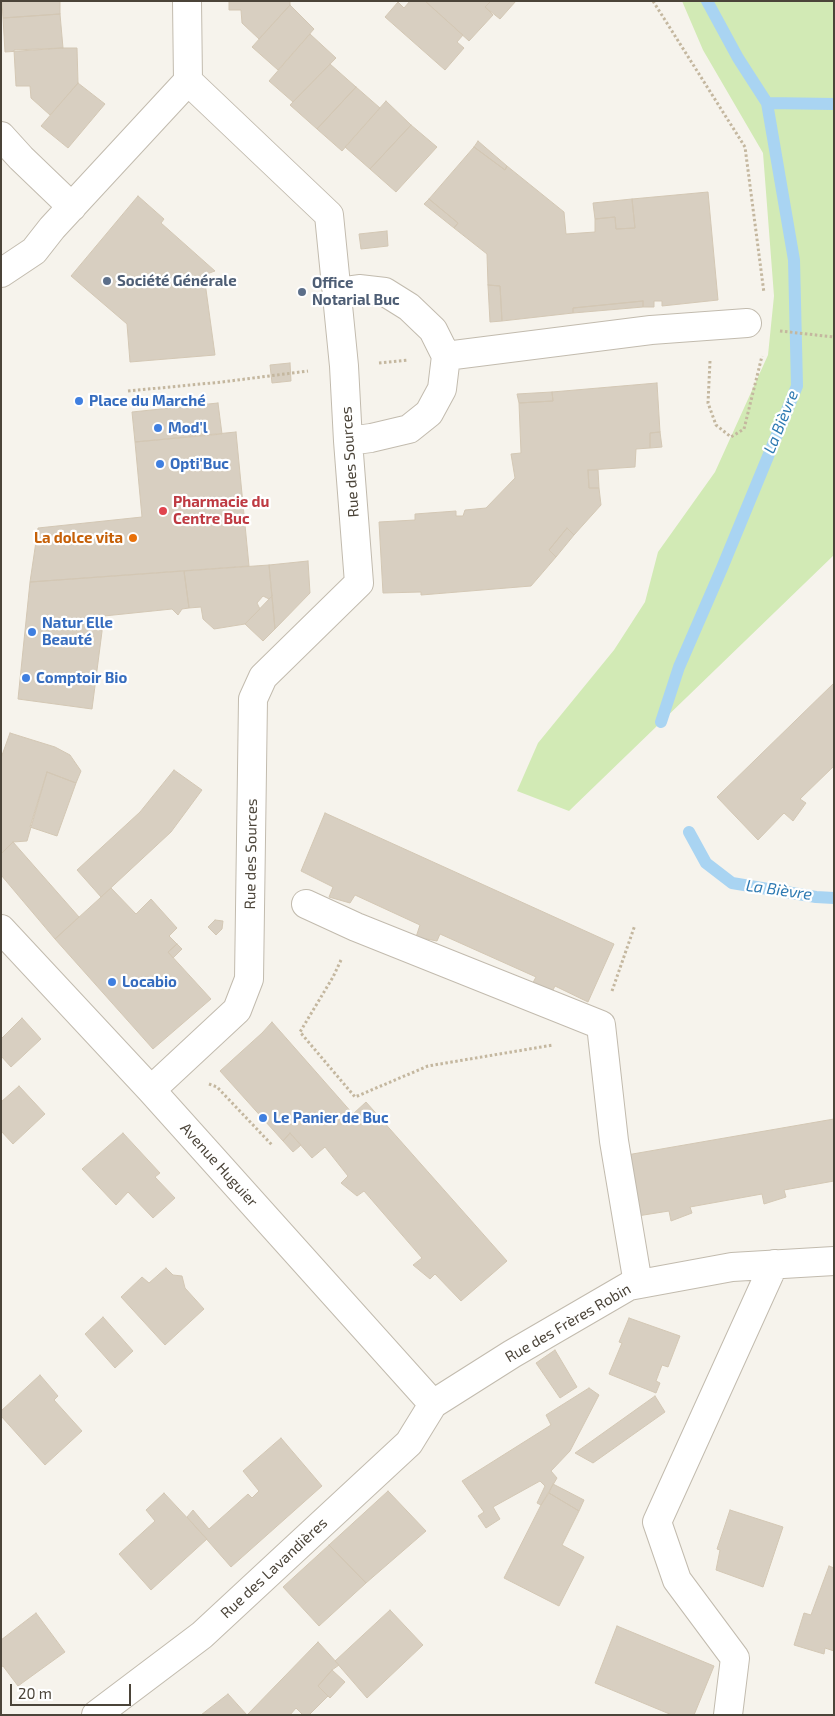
<!DOCTYPE html>
<meta charset="utf-8">
<style>
body{margin:0}
#map{position:relative;width:835px;height:1716px;overflow:hidden;background:#f6f3ec;font-family:"Exo 2",sans-serif}
canvas{display:block}
.frame{position:absolute;inset:0;border:2px solid #4b4439;pointer-events:none}
.scale{position:absolute;left:10px;top:1684px;width:121px;height:22px;box-sizing:border-box;border:2px solid #4b4439;border-top:0;padding-left:6px;font-size:15px;line-height:18px;white-space:nowrap;color:#4b4439;-webkit-text-stroke:4px #fff;paint-order:stroke}
</style>
<div id="map">
<canvas width="835" height="1716"></canvas>
<div class="frame"></div>
<div class="scale">20 m</div>
</div>
<script>
const ctx = document.querySelector('canvas').getContext('2d');
ctx.lineJoin = 'round';
function fill(path, color) { ctx.fillStyle = color; ctx.fill(path, 'evenodd'); }
const shape = rows => new Path2D(rows.map(r => 'M' + r).join(''));
function strokePath(path, color, width, dash) { ctx.strokeStyle = color; ctx.lineWidth = width; ctx.lineCap = dash ? 'butt' : 'round'; ctx.setLineDash(dash || []); ctx.stroke(path); }
function label(font, color, halo, rows, align = 'center') {
  ctx.font = font + ' "Exo 2",sans-serif'; ctx.lineWidth = 4.5; ctx.setLineDash([]); ctx.textBaseline = 'middle'; ctx.strokeStyle = halo; ctx.fillStyle = color; for (const [text, x, y, turn = 0] of rows) {
    ctx.save(); ctx.translate(x, y); ctx.rotate((+turn || 0) * Math.PI / 180); ctx.textAlign = isNaN(turn) ? turn : align; if (halo) ctx.strokeText(text, 0, 0); ctx.fillText(text, 0, 0); ctx.restore();
  }
}
fill(shape([
 [682,1,834,1,834,555,569,811,517,791,538,743,614,650,645,602,658,552,715,472,768,355,774,296,763,153,703,50]
]), '#d2eab5');
strokePath(shape([
 [707,1,738,58,767,103,834,104],
 [661,722,679,667,722,568,797,386,794,260,767,103],
 [689,832,706,863,732,883,816,897,834,898]
]), '#a9d4f2', 12);
const building = shape([
 [2,1,60,1,60,14,3,18,2,1],
 [229,1,290,1,290,5,259,39,242,23,241,10,229,10,229,1],
 [410,1,425,1,463,35,457,42,464,48,445,70,385,17,398,2,404,8,410,1],
 [425,1,491,1,485,7,493,15,469,41,425,1],
 [491,1,516,1,500,19,485,7,491,1],
 [290,5,314,29,278,70,252,47,290,5],
 [60,14,63,48,5,52,3,18,60,14],
 [310,34,336,58,293,102,269,81,310,34],
 [63,48,77,48,78,83,50,115,31,98,30,86,16,86,14,50,63,48],
 [330,64,356,87,317,129,290,105,330,64],
 [78,83,105,104,68,148,41,126,78,83],
 [356,87,380,108,342,151,317,129,356,87],
 [386,101,411,125,370,169,345,147,386,101],
 [411,125,437,147,396,192,370,169,411,125],
 [478,141,507,166,505,170,474,147,478,141],
 [474,147,505,170,507,166,564,212,566,234,595,232,595,219,615,217,616,229,635,228,632,199,708,192,718,300,662,306,662,301,654,301,654,307,643,307,643,301,573,308,573,313,502,321,500,286,488,285,487,254,454,228,458,223,429,199,474,147],
 [138,196,164,219,161,223,215,271,204,275,215,355,130,362,127,324,71,276,138,196],
 [429,199,458,223,454,228,424,204,429,199],
 [632,199,635,228,616,229,615,217,595,219,593,203,632,199],
 [387,231,388,246,361,249,359,234,387,231],
 [488,285,500,286,502,321,490,322,488,285],
 [643,301,643,307,573,313,573,308,643,301],
 [290,363,291,381,272,383,270,365,290,363],
 [657,383,660,432,650,433,650,448,636,449,635,467,588,470,589,488,599,488,601,505,574,535,567,528,549,550,556,557,531,586,421,595,421,592,383,593,379,522,415,520,415,514,456,511,456,516,463,516,465,510,486,508,515,478,511,454,521,453,519,403,553,401,552,392,657,383],
 [552,392,553,401,519,403,517,394,552,392],
 [218,403,222,434,135,442,132,412,218,403],
 [236,432,249,566,30,582,38,528,142,517,135,442,236,432],
 [660,432,662,447,650,448,650,433,660,432],
 [588,470,598,470,599,488,589,488,588,470],
 [567,528,574,535,556,557,549,550,567,528],
 [308,561,310,593,275,629,269,565,308,561],
 [269,565,272,596,269,599,263,596,257,603,260,609,245,624,214,629,203,619,201,607,189,608,184,571,269,565],
 [184,571,189,608,182,609,178,615,172,609,104,616,92,709,18,699,30,582,184,571],
 [272,596,275,629,263,641,245,624,272,596],
 [834,683,834,766,800,799,806,803,793,821,784,813,758,840,717,797,834,683],
 [10,733,55,747,70,755,81,771,76,783,47,772,27,841,13,842,1,854,1,758,10,733],
 [174,770,202,790,171,832,101,897,77,870,140,812,174,770],
 [47,772,76,783,57,836,30,827,47,772],
 [325,813,614,944,588,1002,555,986,551,994,530,988,536,977,440,934,437,941,416,937,420,925,355,895,350,903,329,897,333,887,301,871,325,813],
 [13,842,79,917,55,939,1,875,1,854,13,842],
 [111,888,136,914,151,899,177,928,169,936,177,944,168,952,211,999,153,1049,55,939,111,888],
 [215,920,223,921,222,929,216,935,208,927,215,920],
 [177,944,182,949,173,958,168,952,177,944],
 [22,1018,41,1039,11,1067,1,1056,1,1039,22,1018],
 [272,1022,353,1114,366,1102,507,1261,461,1301,435,1274,430,1279,413,1265,422,1258,364,1191,357,1196,341,1183,348,1176,325,1147,312,1158,290,1133,283,1141,220,1071,262,1033,272,1022],
 [19,1086,45,1114,13,1144,1,1131,1,1102,19,1086],
 [834,1119,834,1181,784,1190,786,1197,764,1204,762,1194,690,1207,692,1213,671,1221,669,1211,631,1217,621,1156,834,1119],
 [123,1133,160,1173,155,1177,175,1198,153,1218,128,1192,116,1205,82,1169,123,1133],
 [290,1133,301,1145,293,1152,283,1141,290,1133],
 [166,1268,173,1275,182,1276,185,1288,204,1309,165,1345,121,1297,142,1277,149,1283,166,1268],
 [103,1317,133,1351,115,1368,85,1334,103,1317],
 [629,1318,680,1336,668,1367,662,1365,656,1381,660,1383,656,1393,609,1374,622,1343,619,1342,629,1318],
 [555,1350,577,1387,560,1398,536,1363,555,1350],
 [40,1375,58,1396,54,1400,82,1431,45,1465,1,1416,1,1411,40,1375],
 [589,1388,599,1395,570,1451,551,1471,557,1478,541,1505,537,1503,545,1486,540,1481,493,1507,500,1519,486,1528,478,1516,484,1512,462,1481,551,1425,546,1415,589,1388],
 [655,1396,665,1412,593,1463,575,1453,655,1396],
 [281,1438,322,1486,231,1567,187,1517,193,1510,209,1529,248,1494,252,1498,259,1491,243,1471,281,1438],
 [553,1484,584,1500,579,1511,549,1493,553,1484],
 [388,1491,426,1531,366,1583,329,1545,388,1491],
 [164,1493,207,1539,151,1590,119,1554,155,1521,146,1510,164,1493],
 [549,1493,579,1511,562,1545,584,1557,559,1606,504,1578,541,1505,549,1493],
 [730,1510,783,1527,763,1587,716,1570,720,1550,717,1549,730,1510],
 [329,1545,366,1583,319,1626,283,1587,329,1545],
 [829,1566,834,1568,834,1651,825,1648,824,1654,794,1645,804,1613,811,1615,829,1566],
 [390,1610,423,1645,367,1698,335,1661,390,1610],
 [36,1613,65,1652,18,1686,3,1666,1,1667,1,1640,36,1613],
 [617,1626,714,1666,694,1715,672,1715,595,1683,617,1626],
 [318,1642,339,1665,332,1670,318,1686,328,1696,309,1715,303,1715,296,1708,290,1715,247,1715,318,1642],
 [332,1670,345,1682,330,1698,318,1686,332,1670],
 [228,1694,247,1715,201,1715,228,1694]
]);
fill(building, '#d8cfc1');
strokePath(building, '#d3c7b4', 1);
const minor = shape([
 [187,1,188,81],
 [1,136,21,158,72,207],
 [1,273,34,251,52,228,188,81,329,215,344,366,348,441,359,583,263,677,253,699,249,979,237,1010,151,1090],
 [337,292,359,289,385,292,409,307,433,330,446,356,442,389,429,413,409,429,371,438,348,441],
 [446,356,651,330,747,323],
 [306,904,356,927,601,1025,614,1141,638,1284],
 [1,929,151,1090,433,1404],
 [96,1715,202,1635,409,1443,433,1404,512,1354,629,1286,732,1267,834,1261],
 [728,1715,735,1658,677,1580,657,1522,774,1264]
]);
strokePath(minor, '#c2bbae', 30);
strokePath(shape([
 [653,1,745,147,764,293],
 [780,331,834,337],
 [710,361,708,403,716,425,731,437,744,429,762,356],
 [379,363,408,360],
 [128,391,222,382,308,371],
 [341,960,333,977,300,1032,355,1097,428,1066,553,1045],
 [612,991,635,925],
 [209,1084,217,1087,272,1145]
]), '#c4b79f', 3, [2.5, 2.5]);
strokePath(minor, '#fff', 28);
for (const [x, y, r, color] of [
 [107,281,5,"#5c6f8a"],
 [302,292,5,"#5c6f8a"],
 [79,401,5,"#3f7fe0"],
 [158,428,5,"#3f7fe0"],
 [160,464,5,"#3f7fe0"],
 [163,511,5,"#e0444e"],
 [133,538,5,"#e8710a"],
 [32,632,5,"#3f7fe0"],
 [26,678,5,"#3f7fe0"],
 [112,982,5,"#3f7fe0"],
 [263,1118,5,"#3f7fe0"]
]) { const dot = new Path2D(); dot.arc(x, y, r, 0, 2 * Math.PI); ctx.fillStyle = color; ctx.fill(dot); strokePath(dot, '#fff', 2); }
label('bold 15px', '#4e5e75', '#fff', [
 ["Société Générale",117,281],
 ["Office",312,283],
 ["Notarial Buc",312,300]
], 'left');
label('bold 15px', '#366cbe', '#fff', [
 ["Place du Marché",89,401],
 ["Mod'l",168,428],
 ["Opti'Buc",170,464],
 ["Natur Elle",42,623],
 ["Beauté",42,640],
 ["Comptoir Bio",36,678],
 ["Locabio",122,982],
 ["Le Panier de Buc",273,1118]
], 'left');
label('15px', '#4b4439', '#fff', [
 ["Rue des Sources",350,462,-94],
 ["Rue des Sources",251,854,-89],
 ["Avenue Huguier",219,1165,48],
 ["Rue des Frères Robin",568,1323,-30],
 ["Rue des Lavandières",274,1568,-43]
]);
label('bold 15px', '#be3a42', '#fff', [
 ["Pharmacie du",173,502],
 ["Centre Buc",173,519]
], 'left');
label('bold 15px', '#c56008', '#fff', [
 ["La dolce vita",123,538]
], 'right');
label('italic 16px', '#2e7ab2', '#fff', [
 ["La Bièvre",781,422,-68],
 ["La Bièvre",779,890,8]
]);
</script>
